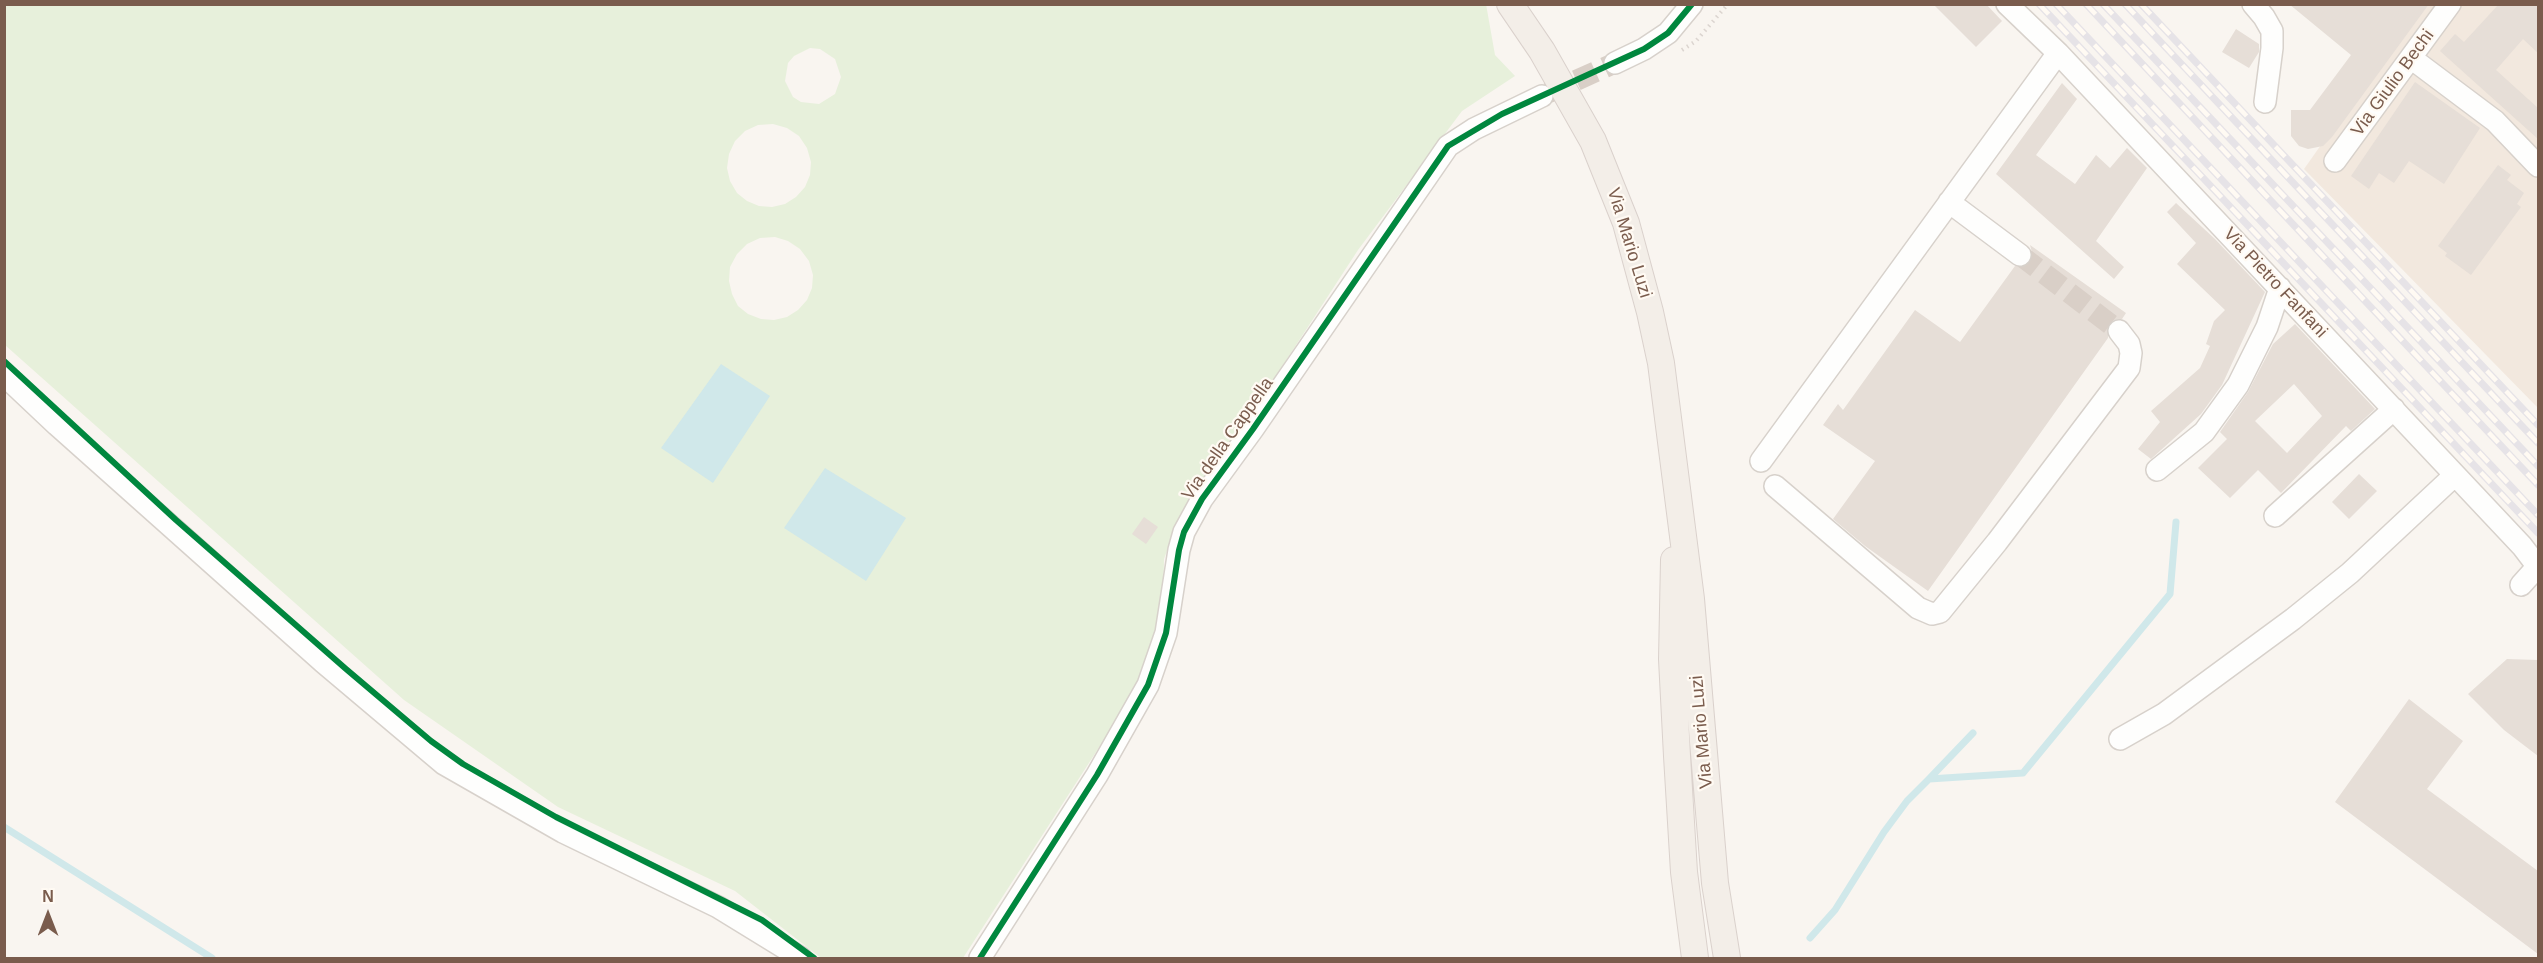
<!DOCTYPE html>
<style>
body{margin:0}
#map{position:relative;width:2543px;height:963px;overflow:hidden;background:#f9f5f0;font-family:Arial,sans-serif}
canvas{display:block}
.frame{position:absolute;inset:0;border:6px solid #7a5c4d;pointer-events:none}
.north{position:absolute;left:18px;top:885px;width:60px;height:60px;-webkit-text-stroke:4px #fffaf3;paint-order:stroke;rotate:0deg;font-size:16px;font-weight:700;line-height:24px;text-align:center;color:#7a5c4d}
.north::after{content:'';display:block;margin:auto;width:21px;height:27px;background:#7a5c4d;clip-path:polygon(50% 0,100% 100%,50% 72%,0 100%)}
</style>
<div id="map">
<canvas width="2543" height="963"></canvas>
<div class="frame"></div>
<div class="north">N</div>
</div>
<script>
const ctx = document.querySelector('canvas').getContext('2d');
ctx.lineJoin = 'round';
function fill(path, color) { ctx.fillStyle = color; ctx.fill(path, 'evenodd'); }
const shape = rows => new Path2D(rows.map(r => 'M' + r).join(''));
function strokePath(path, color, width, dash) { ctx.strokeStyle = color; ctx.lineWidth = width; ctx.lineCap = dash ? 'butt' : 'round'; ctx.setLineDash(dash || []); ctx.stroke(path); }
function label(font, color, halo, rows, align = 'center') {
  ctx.font = font + ' Arial,sans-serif'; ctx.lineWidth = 4.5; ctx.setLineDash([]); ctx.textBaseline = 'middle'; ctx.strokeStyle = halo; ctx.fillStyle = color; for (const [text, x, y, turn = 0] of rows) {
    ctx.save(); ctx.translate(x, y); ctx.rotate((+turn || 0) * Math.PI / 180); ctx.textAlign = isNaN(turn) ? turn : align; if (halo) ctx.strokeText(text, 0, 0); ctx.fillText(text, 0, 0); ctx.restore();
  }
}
fill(shape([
 [2420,5,2538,5,2538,408,2304,169]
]), '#f2e8de');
fill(shape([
 [1486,4,1495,55,1515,76,1462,111,1358,250,1173,534,1164,559,1163,613,1138,687,963,958,821,958,735,891,558,807,404,700,5,345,5,5],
 [810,48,820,49,835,59,841,77,835,94,819,104,801,102,793,97,785,81,788,63,794,56],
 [773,124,787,128,799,136,807,148,811,162,810,175,805,187,796,197,785,204,772,207,759,206,747,201,737,193,730,181,727,168,729,154,735,141,745,131,758,125],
 [775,237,788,241,800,249,809,261,813,275,812,288,807,300,798,310,787,317,774,320,761,319,748,314,738,306,732,294,729,281,730,267,737,254,747,244,760,238]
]), '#e7f0db');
fill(shape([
 [721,364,770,396,713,483,661,448],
 [825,468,906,518,866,581,784,528]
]), '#d0e8ea');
strokePath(shape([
 [1929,779,1973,733],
 [4,827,212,958],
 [1810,938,1835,910,1884,832,1907,801,1929,779,2023,773,2170,594,2176,522]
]), '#d0e8ea', 7);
fill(shape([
 [1933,4,1986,4,2002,21,1976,47],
 [2289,4,2429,4,2332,137,2323,146,2308,149,2299,146,2291,136,2291,110,2310,110,2351,55],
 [2499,4,2538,4,2538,53,2523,39,2496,70,2538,108,2538,139,2440,51,2455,34,2464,42],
 [2236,29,2259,44,2259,52,2249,68,2222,52],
 [2415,82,2480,128,2444,184,2409,161,2394,183,2379,173,2369,189,2351,176],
 [2062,83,2077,99,2036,155,2075,184,2096,155,2110,168,2127,148,2147,168,2096,241,2124,267,2114,279,1996,174],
 [2498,165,2511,175,2507,180,2524,193,2517,204,2521,207,2471,275,2445,256,2447,253,2438,246],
 [2176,203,2215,239,2265,292,2222,385,2201,414,2151,459,2138,449,2160,422,2151,411,2200,368,2210,346,2206,344,2214,321,2225,310,2177,264,2196,243,2167,212],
 [2030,245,2126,313,2122,319,2112,321,2108,326,2108,338,1928,591,1865,546,1833,519,1875,461,1823,425,1838,404,1843,410,1915,310,1960,342,2015,266,2024,267,2031,262,2033,256],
 [2295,324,2375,409,2351,431,2346,426,2281,493,2258,470,2230,498,2198,468,2227,439,2220,432,2248,392,2273,344],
 [2294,384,2322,416,2287,453,2255,421],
 [2359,474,2377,491,2349,519,2332,502],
 [1144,517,1158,527,1146,544,1132,534],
 [2507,659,2538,660,2538,756,2504,730,2468,694],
 [2409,699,2463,741,2427,789,2538,871,2538,954,2335,802]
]), '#e6ded7');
strokePath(shape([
 [1548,93,1615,63],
 [2020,255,2119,331]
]), '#d9cfc7', 21, [21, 10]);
const minor = shape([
 [2007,4,2058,53,2522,546,2538,567],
 [2253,4,2264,17,2272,31,2272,48,2265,102],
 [2411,58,2495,121,2538,166],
 [1615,63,1644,49,1668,33,1692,4],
 [2335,161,2450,4],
 [1949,202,2020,255],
 [4,375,57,425,323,662,444,764,563,832,718,907,801,958],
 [1761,461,2058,53],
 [2157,470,2204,432,2238,385,2267,327,2280,288],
 [1775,486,1918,608,1932,614,1940,612,1997,542,2129,368,2131,353,2129,344,2119,331],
 [2275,516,2394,409],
 [2521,585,2538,566],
 [2120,739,2164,714,2293,619,2350,573,2455,475],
 [980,958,1097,775,1148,685,1166,633,1179,550,1184,532,1202,499,1253,429,1448,146,1474,129,1542,96]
]);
const major = shape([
 [1510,4,1542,51,1593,141,1626,223,1650,312,1661,363,1691,599,1715,883,1727,958],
 [1674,560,1672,659,1677,756,1684,872,1695,958]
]);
strokePath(minor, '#d7d1cb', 24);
strokePath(major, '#dad1cc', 28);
strokePath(shape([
 [1682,50,1696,41,1728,4]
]), '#dcd5d0', 4, [1.5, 4.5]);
strokePath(minor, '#fefefd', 21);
strokePath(major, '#f3eee8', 26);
const rail = shape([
 [2039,4,2538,533],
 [2056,4,2538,515],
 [2086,4,2538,485],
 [2103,4,2538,466],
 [2125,4,2538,443],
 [2141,4,2538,425]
]);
strokePath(rail, '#e6e3e7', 7);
strokePath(rail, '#fffaf3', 4.5, [14]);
strokePath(shape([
 [4,361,176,520,346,669,431,741,463,764,556,817,762,920,814,958],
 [980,958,1097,775,1148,685,1166,633,1179,550,1184,532,1202,499,1253,429,1448,146,1502,114,1644,49,1668,33,1692,4]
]), '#00873e', 6);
label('18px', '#7a5c4d', '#fffaf3', [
 ["Via Giulio Bechi",2393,83,-54],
 ["Via Mario Luzi",1629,243,73],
 ["Via Pietro Fanfani",2275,283,47],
 ["Via della Cappella",1228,439,-55],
 ["Via Mario Luzi",1702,732,-95]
]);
</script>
